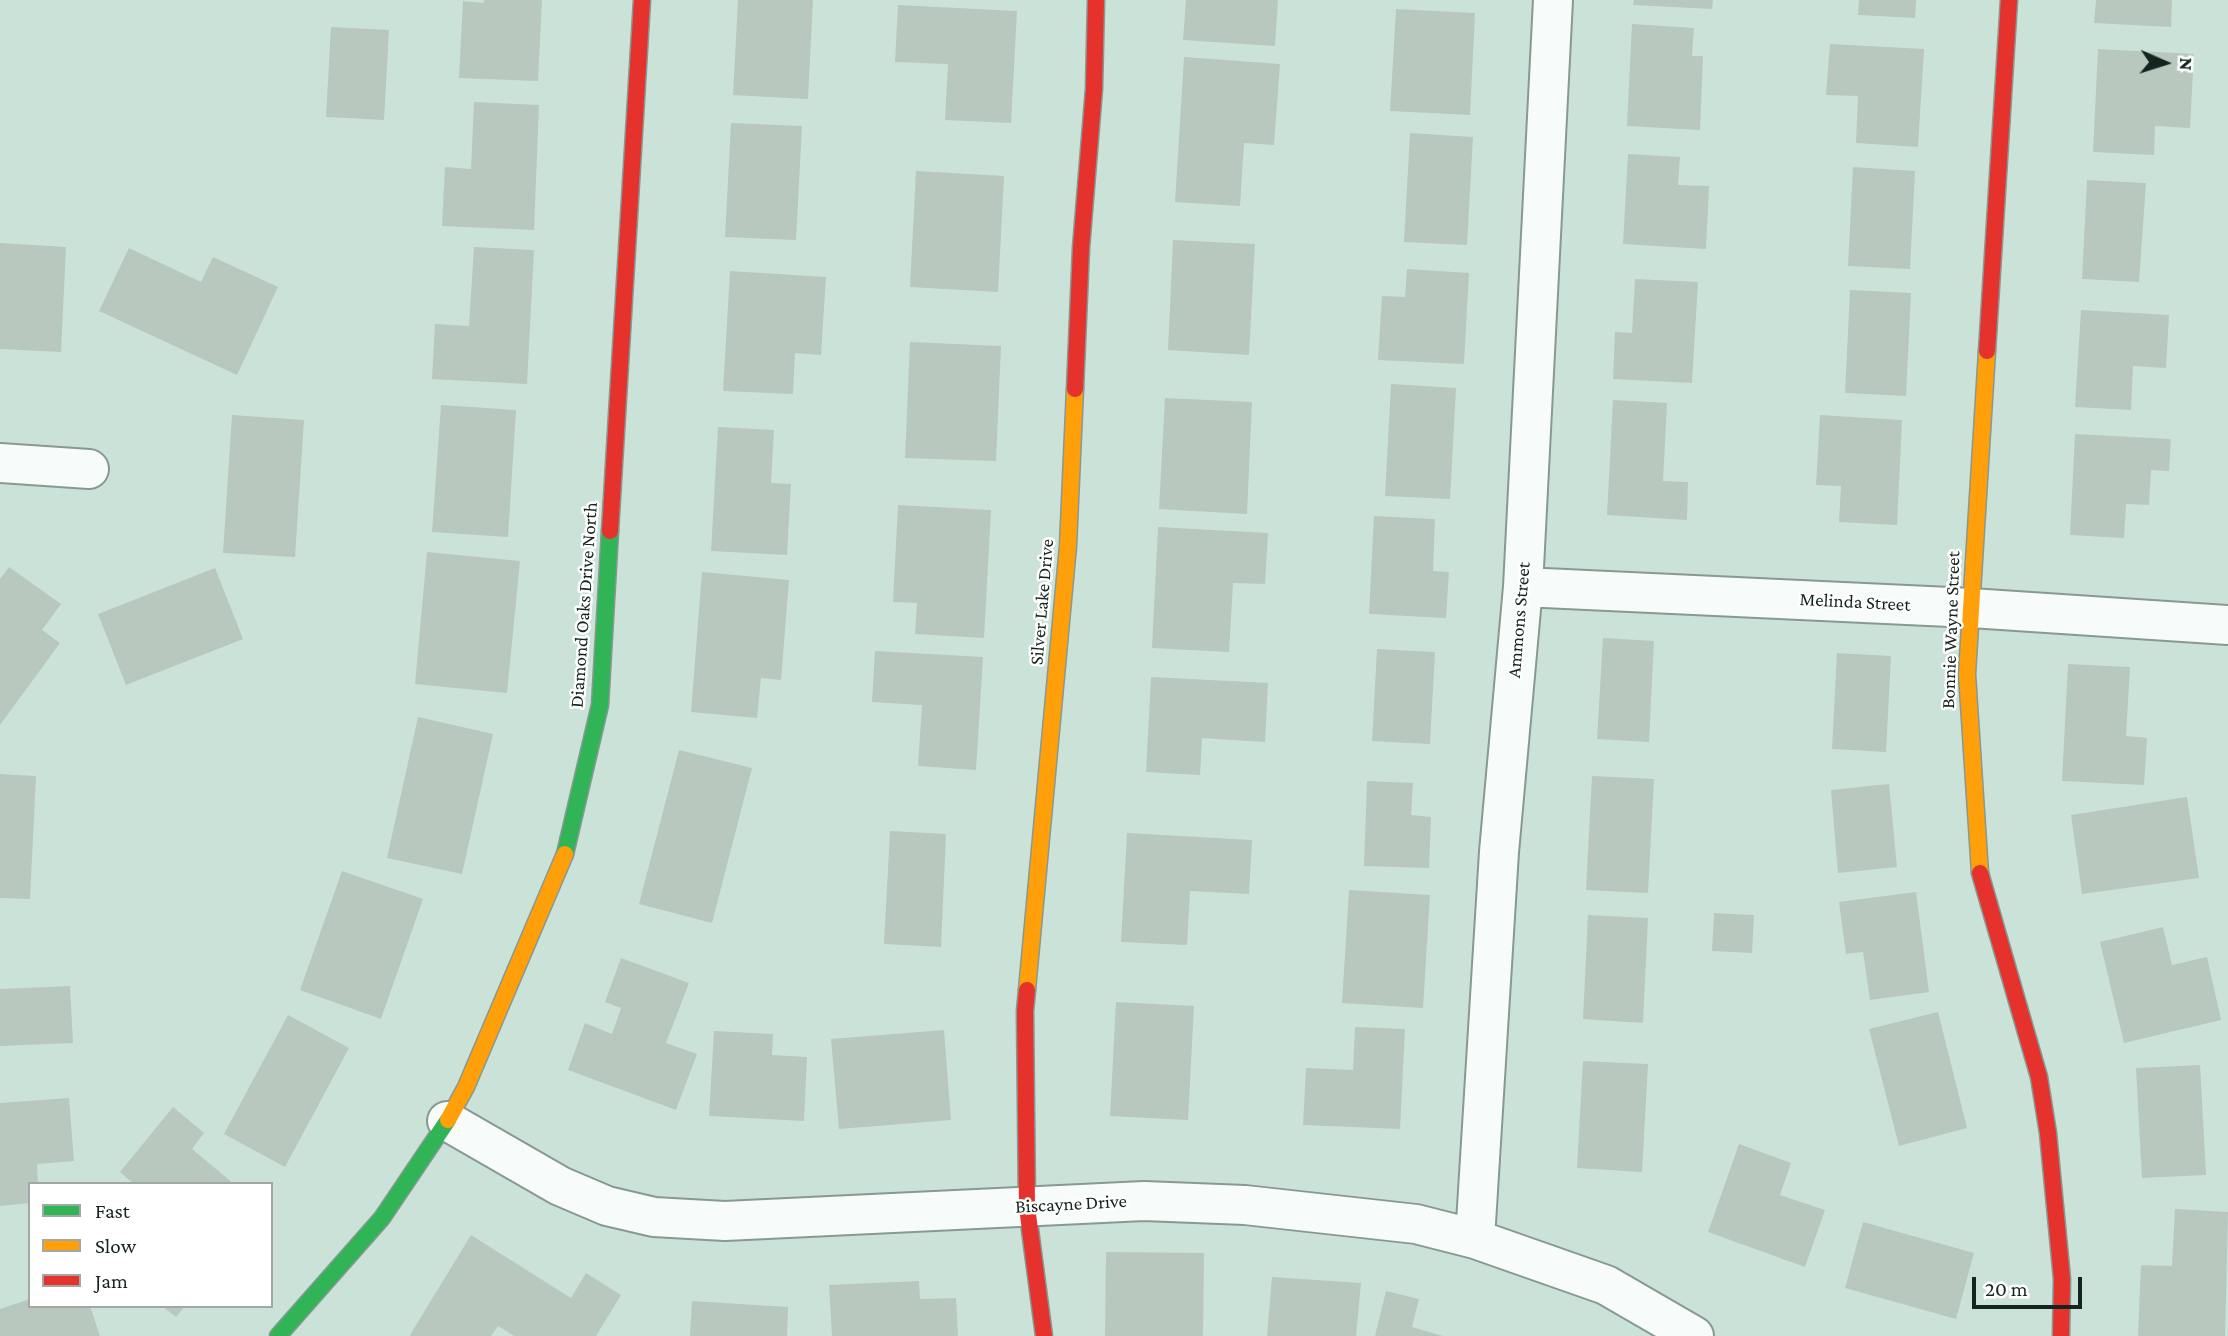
<!DOCTYPE html>
<style>
body{margin:0}
#map{position:relative;width:2228px;height:1336px;overflow:hidden;background:#cbe2d9;font-family:"Crimson Pro",serif}
canvas{display:block}
.legend{position:absolute;left:28px;top:1182px;width:245px;height:126px;box-sizing:border-box;background:#fff;border:2px solid #a1a8a5;margin:0;padding:9px 12px;list-style:none;font-size:21px;color:#14251f}
.legend li{display:flex;align-items:center;gap:14px;height:35px}
.legend b{width:35px;border:2px solid #a1a8a5}
.north{position:absolute;left:2130px;top:28px;width:70px;height:70px;-webkit-text-stroke:5px #fff;paint-order:stroke;rotate:93deg;font-size:19px;font-weight:700;line-height:28px;text-align:center;color:#14251f}
.north::after{content:'';display:block;margin:auto;width:24px;height:32px;background:#14251f;clip-path:polygon(50% 0,100% 100%,50% 72%,0 100%)}
.scale{position:absolute;left:1972px;top:1277px;width:110px;height:32px;box-sizing:border-box;border:4px solid #14251f;border-top:0;padding-left:9px;font-size:21px;line-height:24px;white-space:nowrap;color:#14251f;-webkit-text-stroke:5px #fff;paint-order:stroke}
</style>
<div id="map">
<canvas width="2228" height="1336"></canvas>
<ul class="legend">
<li><b style="height:9px;background:#30b455"></b>Fast</li>
<li><b style="height:9px;background:#ff9f0a"></b>Slow</li>
<li><b style="height:9px;background:#e5322d"></b>Jam</li>
</ul>
<div class="north">N</div>
<div class="scale">20 m</div>
</div>
<script>
const ctx = document.querySelector('canvas').getContext('2d');
ctx.lineJoin = 'round';
function fill(path, color) { ctx.fillStyle = color; ctx.fill(path, 'evenodd'); }
const shape = rows => new Path2D(rows.map(r => 'M' + r).join(''));
function strokePath(path, color, width, dash) { ctx.strokeStyle = color; ctx.lineWidth = width; ctx.lineCap = dash ? 'butt' : 'round'; ctx.setLineDash(dash || []); ctx.stroke(path); }
function label(font, color, halo, rows, align = 'center') {
  ctx.font = font + ' "Crimson Pro",serif'; ctx.lineWidth = 5; ctx.setLineDash([]); ctx.textBaseline = 'middle'; ctx.strokeStyle = halo; ctx.fillStyle = color; for (const [text, x, y, turn = 0] of rows) {
    ctx.save(); ctx.translate(x, y); ctx.rotate((+turn || 0) * Math.PI / 180); ctx.textAlign = isNaN(turn) ? turn : align; if (halo) ctx.strokeText(text, 0, 0); ctx.fillText(text, 0, 0); ctx.restore();
  }
}
fill(shape([
 [484,0,542,0,538,81,459,78,463,1,484,3],
 [738,0,813,0,808,99,733,95],
 [1186,0,1278,0,1275,46,1183,40],
 [1634,0,1713,0,1712,9,1633,5],
 [1859,0,1916,0,1915,18,1858,15],
 [2096,0,2172,0,2171,27,2094,23],
 [898,5,1017,11,1011,123,945,120,948,64,895,62],
 [1396,9,1475,13,1470,115,1390,111],
 [1632,24,1694,28,1692,56,1703,56,1700,130,1627,126],
 [331,27,389,30,384,120,326,117],
 [1830,44,1924,49,1918,147,1856,143,1858,96,1826,95],
 [2098,49,2194,54,2190,128,2155,126,2154,155,2093,152],
 [1184,57,1280,64,1274,145,1244,143,1240,206,1175,202],
 [474,102,539,105,534,230,442,226,445,167,471,169],
 [731,123,802,126,796,240,725,237],
 [1410,133,1473,137,1467,245,1404,242],
 [1628,154,1680,157,1678,185,1709,186,1706,249,1623,244],
 [1853,167,1915,171,1910,269,1848,266],
 [916,171,1004,176,998,292,910,287],
 [2087,180,2146,183,2139,282,2082,279],
 [1173,240,1255,244,1249,355,1168,350],
 [0,243,66,247,61,352,0,349],
 [474,247,534,250,527,384,432,379,435,324,469,326],
 [129,248,201,282,213,257,278,287,237,375,99,311],
 [1407,269,1469,273,1464,364,1378,360,1382,296,1405,297],
 [730,271,826,277,821,355,795,353,793,394,723,391],
 [1635,279,1698,282,1692,383,1613,379,1615,332,1632,333],
 [1850,290,1911,293,1906,396,1845,393],
 [2081,310,2169,315,2166,368,2133,366,2131,410,2075,407],
 [910,342,1001,346,996,461,905,458],
 [1391,384,1456,388,1450,499,1385,496],
 [1165,398,1252,402,1247,514,1159,509],
 [1613,400,1667,403,1663,481,1688,482,1687,520,1607,515],
 [441,405,516,410,508,537,432,532],
 [232,415,304,420,295,557,223,553],
 [1820,415,1902,420,1897,525,1839,522,1841,486,1816,485],
 [718,427,774,430,771,483,791,484,787,555,711,551],
 [2075,434,2171,439,2169,471,2151,470,2149,505,2126,504,2124,538,2070,535],
 [898,505,991,510,984,638,915,634,917,603,893,602],
 [1374,516,1435,519,1433,571,1449,572,1446,618,1369,614],
 [1158,527,1268,533,1265,584,1233,583,1229,652,1152,648],
 [427,552,520,561,507,693,415,684],
 [9,567,61,604,42,630,60,643,0,725,0,579],
 [215,568,243,639,126,685,98,614],
 [702,572,789,580,781,680,761,678,757,718,691,712],
 [1603,638,1654,641,1649,742,1597,739],
 [1377,649,1435,652,1430,744,1372,741],
 [875,651,983,657,976,770,918,766,922,705,872,702],
 [1837,653,1891,656,1886,752,1832,749],
 [2068,664,2130,667,2126,736,2147,738,2144,785,2062,781],
 [1151,677,1268,683,1265,742,1202,738,1200,775,1146,772],
 [418,717,493,734,462,874,387,858],
 [679,750,752,768,712,923,639,904],
 [0,774,36,776,30,899,0,898],
 [1592,776,1654,779,1648,893,1586,890],
 [1367,781,1413,783,1411,815,1431,817,1429,868,1364,866],
 [1889,784,1897,867,1838,873,1831,790],
 [2187,797,2199,878,2082,894,2071,815],
 [890,831,946,834,941,947,884,944],
 [1127,833,1252,840,1249,894,1190,891,1187,945,1121,942],
 [342,871,423,899,381,1019,300,990],
 [1349,890,1430,895,1423,1008,1342,1003],
 [1916,892,1929,992,1870,1000,1863,952,1846,954,1839,902],
 [1714,913,1754,915,1752,953,1712,951],
 [1588,915,1648,918,1643,1023,1583,1019],
 [2163,927,2172,965,2207,957,2221,1020,2124,1043,2100,942],
 [621,958,689,983,666,1043,697,1054,676,1110,568,1070,585,1023,612,1034,621,1008,605,1002],
 [70,986,73,1043,0,1046,0,989],
 [1116,1002,1194,1006,1188,1120,1110,1116],
 [1938,1012,1967,1128,1899,1146,1869,1029],
 [288,1015,349,1048,285,1167,224,1134],
 [1355,1027,1405,1029,1400,1129,1303,1125,1306,1068,1353,1070],
 [944,1030,951,1120,839,1129,831,1039],
 [714,1031,773,1034,772,1055,807,1057,804,1121,709,1116],
 [1583,1061,1648,1064,1642,1172,1577,1168],
 [2200,1065,2206,1175,2142,1178,2136,1068],
 [69,1098,74,1161,37,1164,38,1184,30,1184,30,1203,0,1206,0,1103],
 [173,1107,204,1133,192,1149,234,1184,134,1184,120,1172],
 [1739,1144,1791,1163,1780,1195,1825,1210,1805,1267,1708,1232],
 [2175,1209,2228,1212,2225,1336,2138,1336,2141,1265,2172,1266],
 [1863,1222,1974,1253,1956,1319,1845,1288],
 [471,1235,571,1298,586,1273,621,1295,596,1336,514,1336,498,1326,491,1336,411,1336,410,1335],
 [1106,1252,1204,1253,1203,1336,1105,1336],
 [1272,1277,1361,1283,1356,1336,1267,1336],
 [919,1281,920,1299,956,1298,958,1336,832,1336,829,1285],
 [1386,1291,1419,1299,1412,1327,1443,1336,1375,1336],
 [30,1299,30,1306,90,1306,100,1336,0,1336,0,1309],
 [692,1301,788,1307,787,1336,690,1336],
 [162,1306,185,1306,176,1317]
]), '#b8c8bf');
const street = shape([
 [0,463,89,469],
 [1523,587,1971,608,2228,625],
 [447,1121,560,1186,607,1206,654,1217,725,1221,1144,1201,1245,1205,1416,1224,1475,1239,1606,1285,1694,1336],
 [1475,1239,1499,852,1523,587,1553,0]
]);
const fast = shape([
 [565,854,600,705,610,531],
 [278,1336,382,1218,448,1120]
]);
const slow = shape([
 [1980,873,1967,674,1987,351],
 [1027,990,1068,546,1075,389],
 [448,1120,466,1087,565,854]
]);
const jam = shape([
 [1987,351,2009,0],
 [1075,389,1081,248,1094,89,1096,0],
 [610,531,642,0],
 [1980,873,2039,1077,2048,1133,2062,1279,2061,1336],
 [1027,990,1025,1011,1027,1207,1044,1336]
]);
strokePath(street, '#879993', 42);
strokePath(fast, '#879993', 19);
strokePath(slow, '#879993', 19);
strokePath(jam, '#879993', 19);
strokePath(street, '#f7fbf9', 38);
strokePath(fast, '#30b455', 16);
strokePath(slow, '#ff9f0a', 16);
strokePath(jam, '#e5322d', 16);
label('19px', '#14251f', '#fff', [
 ["Silver Lake Drive",1042,602,-85],
 ["Melinda Street",1855,602,3],
 ["Diamond Oaks Drive North",584,605,-86],
 ["Ammons Street",1519,620,-85],
 ["Bonnie Wayne Street",1951,630,-88],
 ["Biscayne Drive",1071,1204,-3]
]);
</script>
